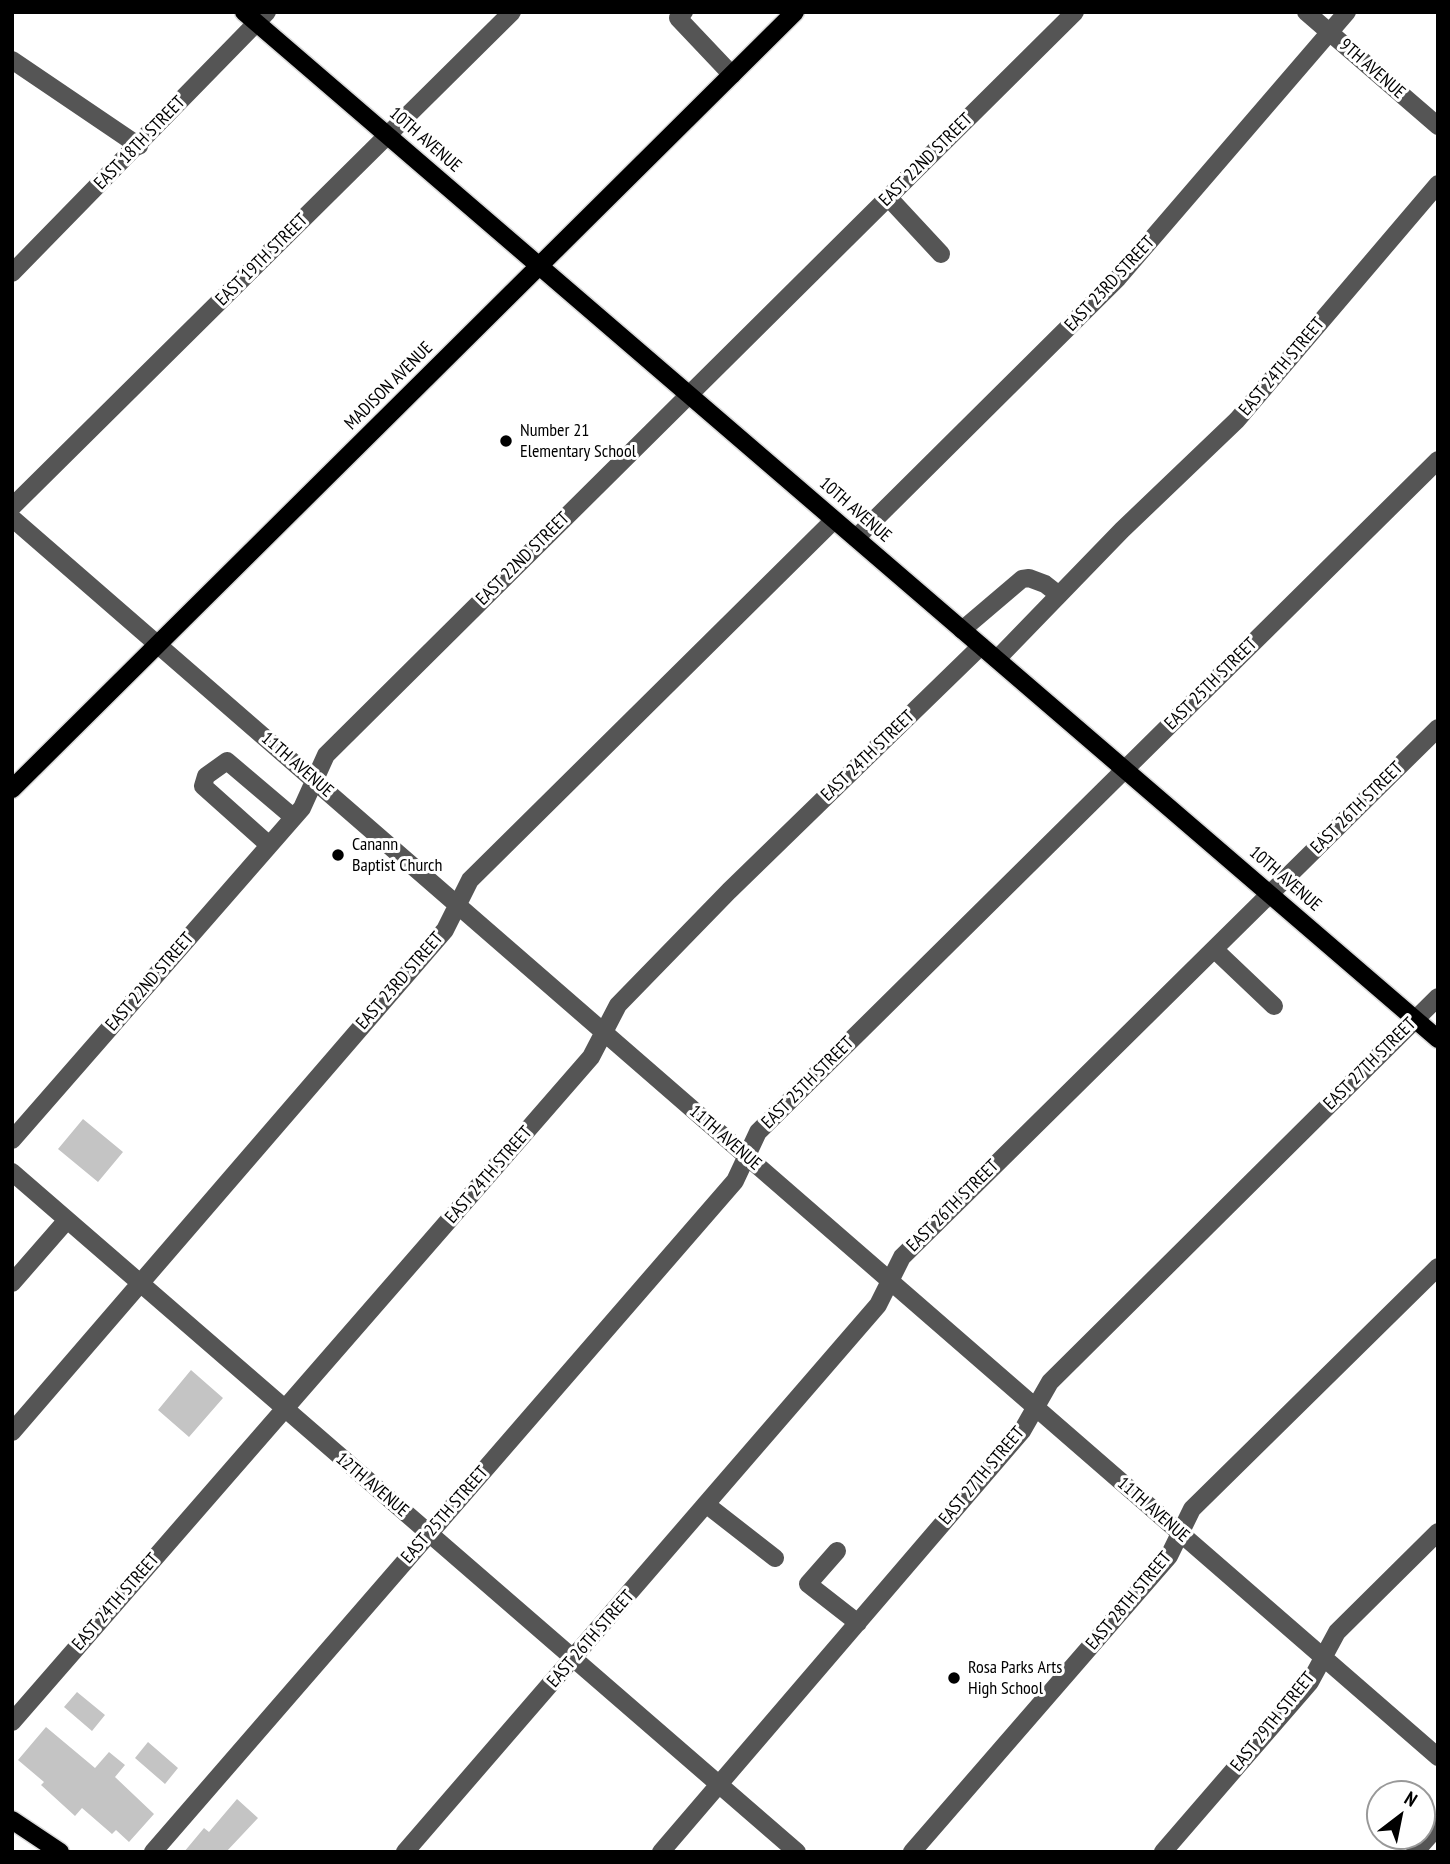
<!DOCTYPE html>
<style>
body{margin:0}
#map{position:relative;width:1450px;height:1864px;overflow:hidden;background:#fff;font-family:"PT Sans Narrow",sans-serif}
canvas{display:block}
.frame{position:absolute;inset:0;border:14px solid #000;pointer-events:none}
.north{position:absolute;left:1366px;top:1780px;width:70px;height:70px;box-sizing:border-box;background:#fff;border:2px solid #999;border-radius:50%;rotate:32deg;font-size:19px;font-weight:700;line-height:28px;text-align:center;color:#000}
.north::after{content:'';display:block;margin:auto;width:24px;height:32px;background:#000;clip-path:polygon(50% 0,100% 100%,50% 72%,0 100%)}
</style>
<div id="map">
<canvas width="1450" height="1864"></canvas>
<div class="frame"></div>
<div class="north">N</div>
</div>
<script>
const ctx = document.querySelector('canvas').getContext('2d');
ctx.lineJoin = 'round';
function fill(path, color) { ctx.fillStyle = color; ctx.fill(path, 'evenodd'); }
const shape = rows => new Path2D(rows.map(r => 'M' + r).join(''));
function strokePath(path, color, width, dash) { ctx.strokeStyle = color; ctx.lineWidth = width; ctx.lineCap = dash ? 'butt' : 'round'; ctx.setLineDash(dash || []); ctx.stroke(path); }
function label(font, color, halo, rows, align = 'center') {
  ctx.font = font + ' "PT Sans Narrow",sans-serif'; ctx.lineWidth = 6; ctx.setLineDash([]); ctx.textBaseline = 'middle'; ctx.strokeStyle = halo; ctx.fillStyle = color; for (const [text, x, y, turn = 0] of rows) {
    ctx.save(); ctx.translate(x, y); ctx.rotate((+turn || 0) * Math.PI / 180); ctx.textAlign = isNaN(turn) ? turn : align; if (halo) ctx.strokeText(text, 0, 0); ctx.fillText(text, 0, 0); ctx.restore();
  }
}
fill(shape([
 [83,1119,123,1152,98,1182,58,1149],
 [191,1370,223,1398,189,1437,158,1410],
 [77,1692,105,1715,92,1731,64,1707],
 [46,1727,95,1768,109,1752,125,1765,115,1777,154,1814,129,1842,116,1830,112,1834,82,1808,75,1816,41,1785,44,1782,18,1760],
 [148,1742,178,1768,165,1784,135,1758],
 [237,1799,258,1818,226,1852,184,1852,204,1828,209,1832]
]), '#c4c4c4');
const major = shape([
 [244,12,1438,1039],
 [12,789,795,12],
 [12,1820,60,1852]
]);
strokePath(major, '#dbdbdb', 21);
strokePath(shape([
 [684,12,678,18,732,75],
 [1306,12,1438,126],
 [12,60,139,146],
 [888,197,941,254],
 [12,273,267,12],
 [12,507,512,12],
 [12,518,1438,1757],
 [856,538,1118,278,1347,12],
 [962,630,1022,579,1029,578,1045,584,1059,595],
 [997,659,1122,530,1237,420,1438,184],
 [269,845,203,786,206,776,227,761,293,817],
 [1214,949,1274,1006],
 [12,1140,302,808,326,755,1075,12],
 [12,1172,797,1852],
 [12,1283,67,1220],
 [12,1432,445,930,470,880,834,520],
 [707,1505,775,1558],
 [837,1551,808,1584,858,1623],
 [12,1722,591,1057,618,1005,729,891,981,646],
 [153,1852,735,1181,758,1132,1438,460],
 [405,1852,878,1305,902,1257,1438,728],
 [661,1852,1022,1431,1050,1382,1438,997],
 [912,1852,1169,1556,1192,1509,1438,1267],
 [1163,1852,1310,1682,1337,1632,1438,1532],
 [1415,1852,1438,1826]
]), '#555', 18);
strokePath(major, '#000', 18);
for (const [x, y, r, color] of [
 [506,441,7,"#000"],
 [338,855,7,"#000"],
 [954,1678,7,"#000"]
]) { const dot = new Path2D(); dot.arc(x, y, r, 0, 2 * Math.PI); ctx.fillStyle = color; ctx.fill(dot); strokePath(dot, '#fff', 2.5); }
label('18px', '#000', '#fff', [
 ["9TH AVENUE",1372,69,41],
 ["10TH AVENUE",425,140,41],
 ["EAST 18TH STREET",140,143,-46],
 ["EAST 22ND STREET",926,160,-45],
 ["EAST 19TH STREET",262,260,-45],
 ["EAST 23RD STREET",1110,284,-47],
 ["EAST 24TH STREET",1282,367,-50],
 ["MADISON AVENUE",389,386,-45],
 ["10TH AVENUE",855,510,41],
 ["EAST 22ND STREET",523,559,-45],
 ["EAST 25TH STREET",1211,684,-45],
 ["EAST 24TH STREET",868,756,-44],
 ["11TH AVENUE",297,765,41],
 ["EAST 26TH STREET",1357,808,-45],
 ["10TH AVENUE",1285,879,41],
 ["EAST 23RD STREET",400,981,-49],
 ["EAST 22ND STREET",150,982,-49],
 ["EAST 27TH STREET",1370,1064,-45],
 ["EAST 25TH STREET",808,1083,-45],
 ["11TH AVENUE",725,1138,41],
 ["EAST 24TH STREET",489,1175,-49],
 ["EAST 26TH STREET",953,1206,-45],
 ["EAST 27TH STREET",982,1476,-50],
 ["12TH AVENUE",372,1485,40],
 ["11TH AVENUE",1153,1510,41],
 ["EAST 25TH STREET",445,1515,-49],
 ["EAST 28TH STREET",1129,1601,-50],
 ["EAST 24TH STREET",116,1602,-49],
 ["EAST 26TH STREET",591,1639,-49],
 ["EAST 29TH STREET",1273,1722,-51]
]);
label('18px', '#000', '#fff', [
 ["Number 21",520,431],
 ["Elementary School",520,452],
 ["Canann",352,845],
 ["Baptist Church",352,866],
 ["Rosa Parks Arts",968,1668],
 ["High School",968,1689]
], 'left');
</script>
